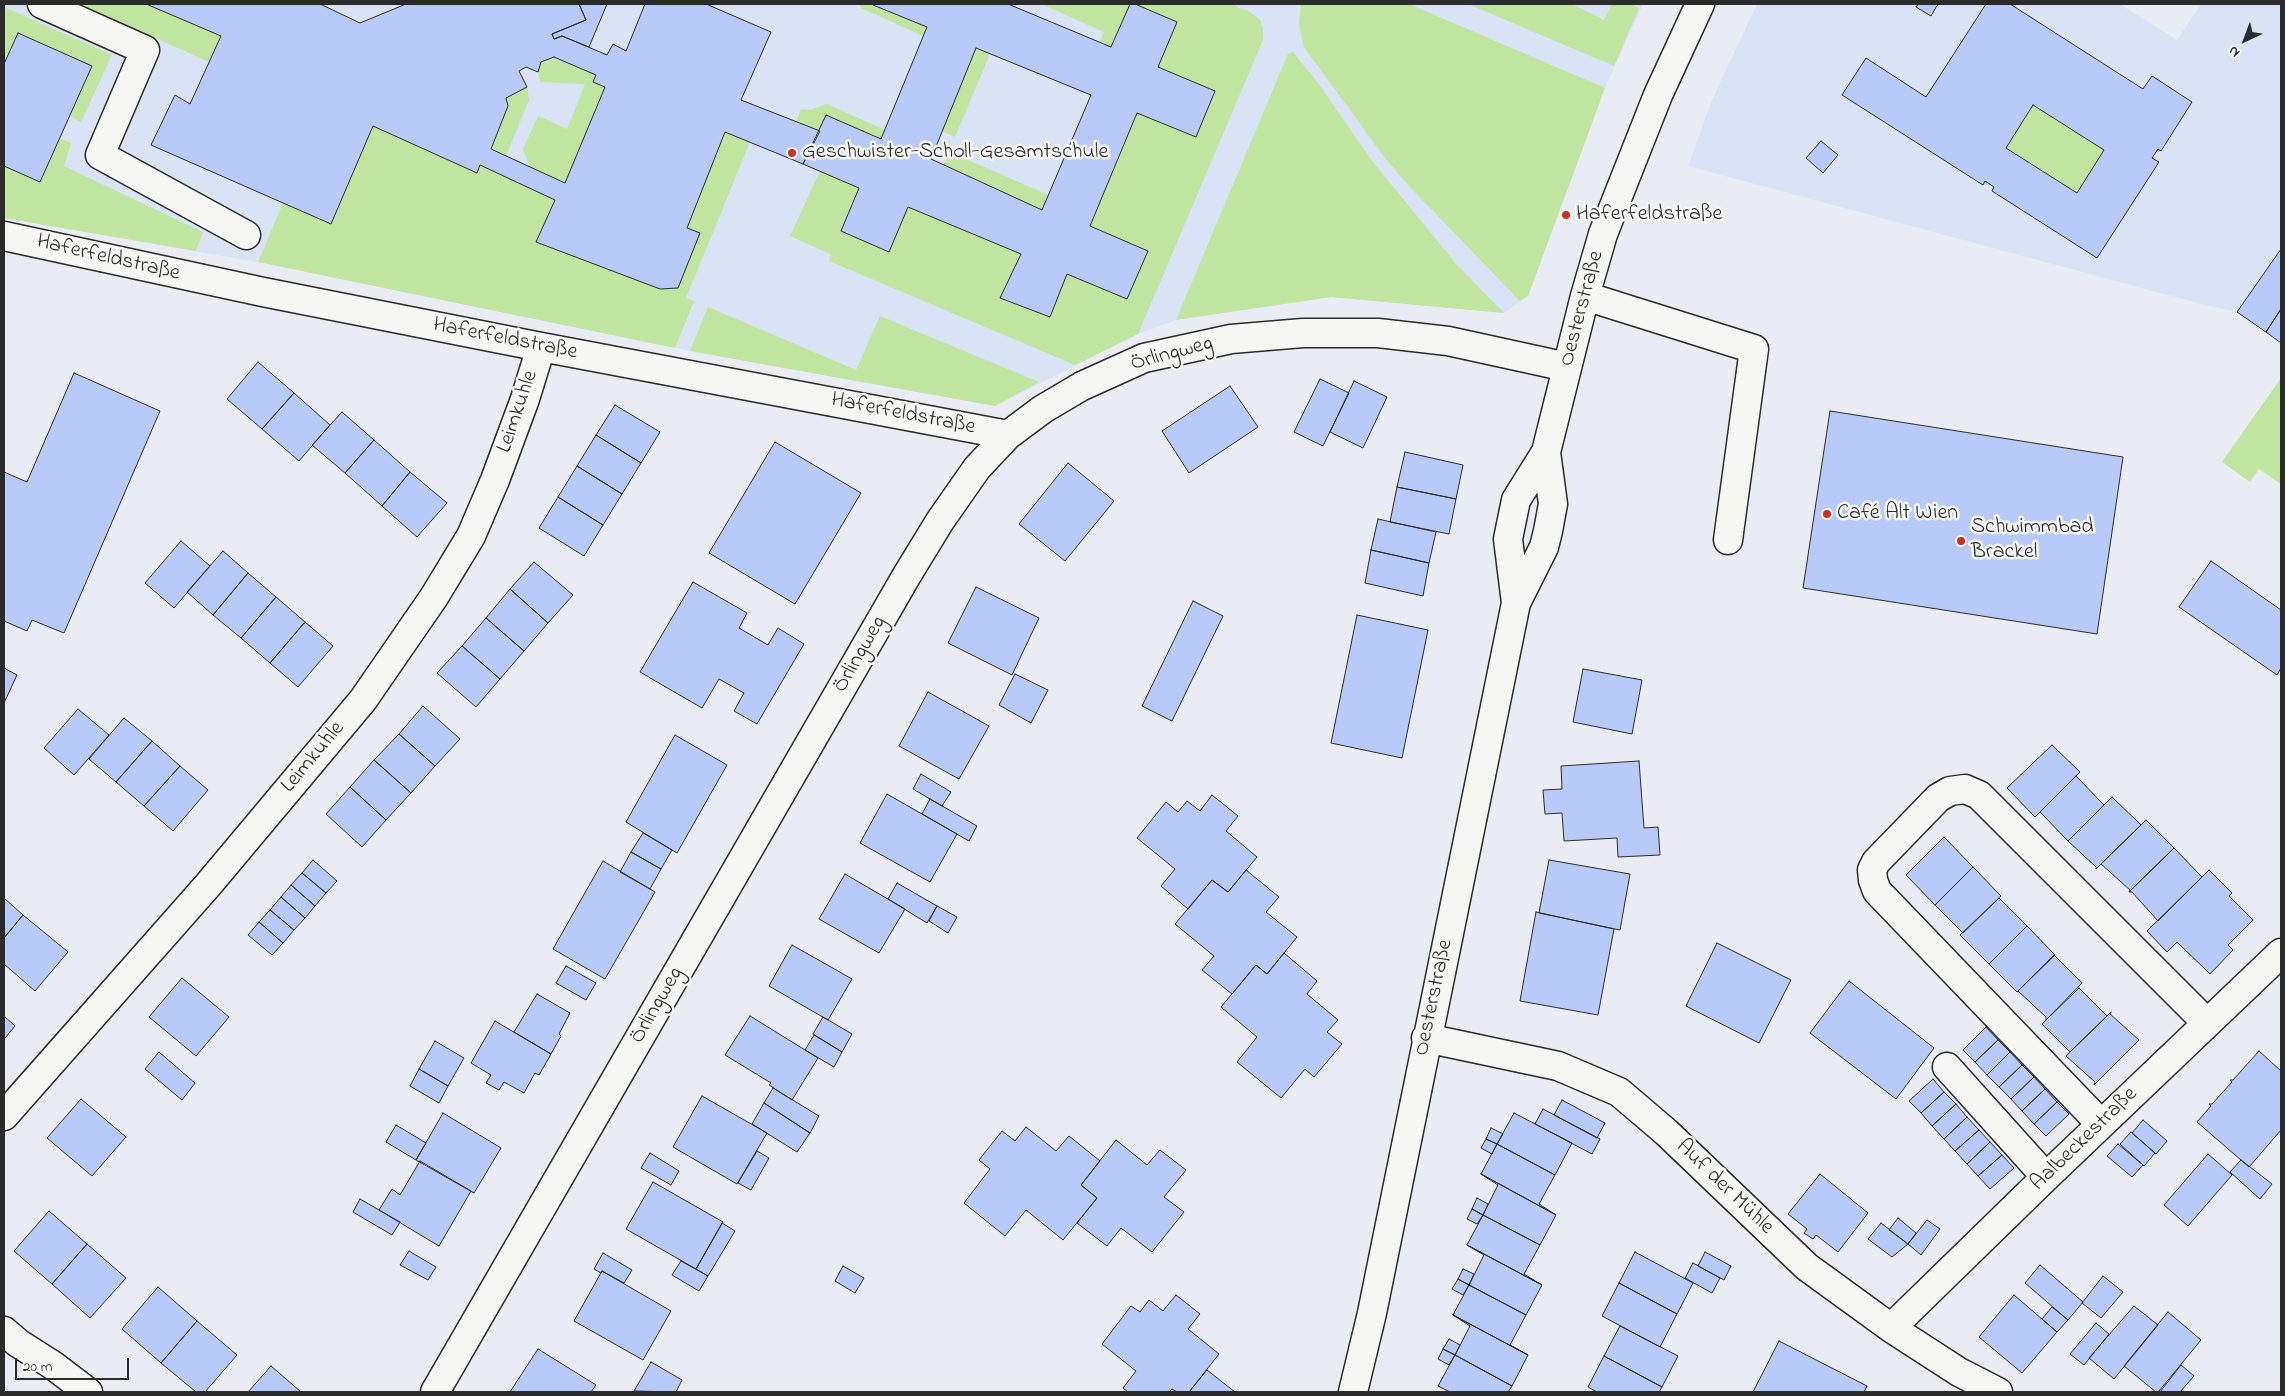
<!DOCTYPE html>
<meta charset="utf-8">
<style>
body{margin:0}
#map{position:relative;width:2285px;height:1396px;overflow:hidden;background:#e9edf3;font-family:"Indie Flower",sans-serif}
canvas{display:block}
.frame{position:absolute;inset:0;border:5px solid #2b2b2b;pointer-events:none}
.north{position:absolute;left:2220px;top:15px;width:50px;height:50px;-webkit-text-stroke:4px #f6f6f2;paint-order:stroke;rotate:223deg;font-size:14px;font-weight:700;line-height:20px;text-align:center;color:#2b2b2b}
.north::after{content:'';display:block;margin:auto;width:18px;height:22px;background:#2b2b2b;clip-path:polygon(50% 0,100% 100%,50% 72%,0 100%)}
.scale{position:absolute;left:15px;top:1358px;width:114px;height:22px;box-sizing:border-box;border:2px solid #2b2b2b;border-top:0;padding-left:6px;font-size:15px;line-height:18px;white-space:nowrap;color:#2b2b2b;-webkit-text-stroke:4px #f6f6f2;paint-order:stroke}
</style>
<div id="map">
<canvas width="2285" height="1396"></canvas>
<div class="frame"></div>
<div class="north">N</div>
<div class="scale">20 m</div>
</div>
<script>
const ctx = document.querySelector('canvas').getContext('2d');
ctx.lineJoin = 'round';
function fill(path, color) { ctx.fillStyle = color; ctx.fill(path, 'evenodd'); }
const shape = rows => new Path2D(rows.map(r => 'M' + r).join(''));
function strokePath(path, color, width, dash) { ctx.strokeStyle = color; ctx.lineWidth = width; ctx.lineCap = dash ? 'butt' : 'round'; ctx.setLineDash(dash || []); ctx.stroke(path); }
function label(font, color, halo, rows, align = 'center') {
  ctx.font = font + ' "Indie Flower",sans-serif'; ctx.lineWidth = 5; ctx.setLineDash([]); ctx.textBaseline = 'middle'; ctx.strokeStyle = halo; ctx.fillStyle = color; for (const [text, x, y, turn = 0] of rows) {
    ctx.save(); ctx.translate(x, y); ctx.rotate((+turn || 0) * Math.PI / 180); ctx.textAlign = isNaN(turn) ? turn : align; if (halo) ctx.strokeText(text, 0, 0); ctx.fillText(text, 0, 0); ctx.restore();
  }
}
fill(shape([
 [4,4,1643,4,1605,88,1528,296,1504,313,1331,297,1176,320,1138,334,995,406,690,351,258,262,4,218],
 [1757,4,2120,4,2177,40,2201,4,2281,4,2281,249,2237,312,2205,305,1688,166,1712,100]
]), '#dae2f5');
fill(shape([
 [80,4,146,4,221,36,209,62],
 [859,4,874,4,874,6,927,27,923,36,861,8],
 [1041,4,1130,4,1111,47,1100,41,1104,32],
 [1135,4,1234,4,1239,8,1247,10,1260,20,1263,29,1263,40,1138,334,1075,365,829,261,830,254,790,236,820,171,859,188,841,231,888,251,908,207,1021,254,1001,299,1049,317,1067,274,1127,299,1148,251,1090,226,1137,113,1196,137,1215,91,1158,67,1177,22],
 [1301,4,1409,4,1605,88,1528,296,1520,301,1409,186,1385,158,1304,47,1299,24],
 [1468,4,1572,4,1604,20,1612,4,1630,4,1639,8,1614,66],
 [4,7,112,55,81,122,70,116,92,66,18,33,4,64],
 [976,48,990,54,955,137,941,131],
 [1293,52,1318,83,1372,161,1457,265,1504,313,1331,297,1176,320,1288,54],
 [554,57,596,75,593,82,605,87,565,183,530,168,523,149,538,116,567,129,585,84,540,82,538,72,541,62],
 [527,87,529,100,506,156,491,149,508,106,506,98],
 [827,104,885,130,881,139,826,115,820,131,796,122,801,109,810,110],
 [2033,105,2104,150,2077,193,2006,148],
 [373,126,477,173,480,165,555,200,536,242,660,289,678,288,700,233,687,228,725,132,750,142,686,298,694,301,675,348,258,262,283,203,331,224],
 [60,138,71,143,64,166,203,232,196,251,4,218,4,166,40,182],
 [950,152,1048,195,1042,210,943,166],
 [708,307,856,370,880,316,1039,382,995,406,690,351],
 [2281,378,2281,484,2259,469,2250,482,2222,462]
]), '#bfe5a0');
const building = shape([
 [146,4,320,4,360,23,406,4,579,4,586,20,552,34,554,39,562,36,607,55,613,44,626,51,645,4,706,4,771,32,741,100,820,131,803,164,725,132,687,228,700,233,678,288,660,289,536,242,555,200,480,165,477,173,373,126,331,224,151,145,175,95,190,104,221,36,146,4],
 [554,57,596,75,593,82,605,87,565,183,491,149,508,106,506,98,527,87,519,71,526,67,538,72,541,62,554,57],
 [579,4,607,4,589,47,562,36,554,39,552,34,586,20,579,4],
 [874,4,1008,4,1111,47,1130,4,1135,4,1177,22,1158,67,1215,91,1196,137,1137,113,1090,226,1148,251,1127,299,1067,274,1050,317,1000,298,1021,254,908,207,889,252,841,231,859,188,803,164,826,115,881,139,927,27,873,5,874,4],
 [976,48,1091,95,1042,210,931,159,976,48],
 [1918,4,1938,4,1931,16,1916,7,1918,4],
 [1986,4,2010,4,2143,89,2152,76,2192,102,2161,151,2158,149,2152,158,2159,162,2097,258,1992,191,1994,187,1985,181,1983,185,1842,95,1866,58,1926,97,1986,4],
 [2033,105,2104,150,2077,193,2006,148,2033,105],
 [18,33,92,66,40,182,4,166,4,64,18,33],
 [1821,141,1838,155,1823,173,1806,158,1821,141],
 [2281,249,2281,309,2266,332,2237,312,2281,249],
 [2281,309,2281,343,2266,332,2281,309],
 [258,362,294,393,262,429,227,399,258,362],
 [74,373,160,411,64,633,32,620,27,631,4,621,4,472,27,482,74,373],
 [1320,379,1349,393,1323,446,1294,432,1320,379],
 [1354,381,1387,397,1363,448,1330,432,1354,381],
 [1230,386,1258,427,1189,473,1162,431,1230,386],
 [294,393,330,425,299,461,262,429,294,393],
 [615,405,660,432,641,463,596,435,615,405],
 [1830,411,2123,457,2097,634,1803,588,1830,411],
 [342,412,374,440,345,473,312,445,342,412],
 [596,435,641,463,622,494,577,466,596,435],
 [374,440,410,472,382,506,345,473,374,440],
 [775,442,861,493,795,604,709,553,775,442],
 [1405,452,1463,465,1456,499,1397,487,1405,452],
 [1068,463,1114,501,1065,561,1019,524,1068,463],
 [577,466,622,494,603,525,558,497,577,466],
 [410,472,447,503,417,537,382,506,410,472],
 [1397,487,1456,499,1449,534,1390,522,1397,487],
 [558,497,603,525,584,556,539,528,558,497],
 [1378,519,1436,532,1429,563,1371,550,1378,519],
 [181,541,210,566,174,608,145,583,181,541],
 [1371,550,1429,563,1423,596,1365,583,1371,550],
 [223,551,248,573,213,615,187,592,223,551],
 [2211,561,2281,610,2281,668,2277,675,2179,607,2211,561],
 [534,562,573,595,548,623,510,589,534,562],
 [248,573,276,597,241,638,213,615,248,573],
 [693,582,747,613,739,628,768,645,778,628,804,644,757,724,734,711,744,693,719,679,702,708,640,672,693,582],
 [976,587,1039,618,1012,675,948,643,976,587],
 [510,589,548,623,524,651,486,618,510,589],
 [276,597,305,622,270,663,241,638,276,597],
 [1193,601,1223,616,1172,721,1142,706,1193,601],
 [1357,615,1428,630,1402,758,1331,743,1357,615],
 [486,618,524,651,500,679,462,646,486,618],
 [305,622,333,646,298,687,270,663,305,622],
 [462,646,500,679,476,707,437,673,462,646],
 [4,668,17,675,4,703,4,668],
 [1583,669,1642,680,1632,734,1573,722,1583,669],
 [1015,674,1048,690,1031,723,999,705,1015,674],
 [928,692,989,726,959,779,899,746,928,692],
 [423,706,460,739,435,766,399,734,423,706],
 [78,709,109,735,74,775,44,748,78,709],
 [124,718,152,741,116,782,89,759,124,718],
 [399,734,435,766,411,793,374,760,399,734],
 [675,735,727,765,677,853,626,822,675,735],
 [152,741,180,766,144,806,116,782,152,741],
 [2052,745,2080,772,2035,817,2007,788,2052,745],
 [374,760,411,793,386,820,350,787,374,760],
 [1639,761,1644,828,1658,827,1660,855,1618,857,1617,838,1564,841,1562,813,1545,814,1543,790,1562,789,1561,766,1639,761],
 [180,766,208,790,173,831,144,806,180,766],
 [921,774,951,792,942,806,913,789,921,774],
 [2076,776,2104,805,2068,841,2040,812,2076,776],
 [350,787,386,820,362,847,326,814,350,787],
 [887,794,957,834,930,882,860,843,887,794],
 [1212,795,1238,816,1226,831,1257,857,1228,892,1212,880,1188,909,1161,886,1175,869,1137,838,1166,802,1178,812,1187,801,1200,811,1212,795],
 [2112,797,2141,825,2096,869,2096,867,2068,841,2112,797],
 [930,799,977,826,969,841,922,814,930,799],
 [2146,820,2174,848,2129,892,2130,890,2101,864,2146,820],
 [643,833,672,850,661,869,631,852,643,833],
 [1944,837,1973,867,1935,905,1906,875,1944,837],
 [2174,848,2202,877,2158,921,2132,892,2129,892,2174,848],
 [631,852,661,869,650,889,620,872,631,852],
 [313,860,337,881,326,893,302,873,313,860],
 [1549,860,1630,874,1620,930,1539,913,1549,860],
 [603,861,655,892,605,979,553,949,603,861],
 [1973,867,2001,896,1963,933,1935,905,1973,867],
 [1246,870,1279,897,1266,912,1297,937,1267,974,1256,965,1232,994,1202,970,1214,956,1175,924,1212,880,1228,892,1246,870],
 [2209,870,2232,893,2229,896,2253,920,2228,945,2233,950,2210,974,2177,942,2167,952,2147,931,2209,870],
 [302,873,326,893,315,906,291,885,302,873],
 [845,874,905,909,879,953,819,919,845,874],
 [897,883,937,906,927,923,888,899,897,883],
 [291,885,315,906,305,918,281,897,291,885],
 [281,897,305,918,294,930,270,910,281,897],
 [4,898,23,915,4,938,4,898],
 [1999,898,2027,926,1989,964,1960,935,1999,898],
 [937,906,957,917,948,933,929,921,937,906],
 [270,910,294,930,283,943,259,922,270,910],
 [1536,912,1614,929,1598,1015,1520,1001,1536,912],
 [23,915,68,952,35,991,4,964,4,938,23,915],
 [259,922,283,943,272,955,248,935,259,922],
 [2027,926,2055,955,2017,992,1989,964,2027,926],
 [1717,943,1791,980,1759,1043,1686,1006,1717,943],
 [792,945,852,979,828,1020,769,986,792,945],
 [1284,953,1317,981,1307,994,1338,1020,1327,1032,1342,1044,1314,1077,1305,1069,1281,1098,1237,1062,1257,1037,1221,1007,1256,965,1267,974,1284,953],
 [2054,955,2082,983,2046,1020,2046,1017,2018,991,2054,955],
 [566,966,596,983,586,1000,556,983,566,966],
 [182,978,229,1017,196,1056,149,1017,182,978],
 [1849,981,1934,1048,1896,1099,1810,1033,1849,981],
 [2079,988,2107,1016,2070,1052,2042,1024,2079,988],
 [537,994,570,1013,559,1034,561,1036,551,1054,514,1032,537,994],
 [2111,1012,2110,1014,2139,1040,2094,1085,2095,1082,2066,1056,2111,1012],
 [4,1016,15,1026,5,1038,4,1037,4,1016],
 [750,1016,818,1058,792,1100,769,1085,771,1083,725,1055,750,1016],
 [823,1017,852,1034,842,1052,813,1034,823,1017],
 [495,1021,551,1054,539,1075,535,1073,524,1093,504,1082,499,1090,486,1083,491,1075,471,1063,495,1021],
 [1986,1027,1998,1040,1975,1062,1963,1050,1986,1027],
 [814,1035,842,1052,834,1067,805,1050,814,1035],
 [1998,1040,2010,1052,1987,1075,1975,1062,1998,1040],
 [435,1041,464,1058,448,1086,419,1069,435,1041],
 [2259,1051,2281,1071,2281,1130,2249,1167,2197,1122,2211,1106,2209,1104,2212,1104,2232,1082,2230,1080,2233,1080,2259,1051],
 [159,1052,195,1083,182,1100,145,1069,159,1052],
 [2010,1052,2022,1065,1999,1087,1987,1075,2010,1052],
 [2022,1065,2034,1077,2011,1099,1999,1087,2022,1065],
 [419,1069,448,1086,439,1103,410,1086,419,1069],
 [2034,1077,2045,1089,2022,1111,2011,1099,2034,1077],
 [1933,1079,1944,1092,1921,1113,1909,1101,1933,1079],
 [773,1088,819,1116,810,1133,764,1103,773,1088],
 [2045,1089,2057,1102,2034,1124,2022,1111,2045,1089],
 [1944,1092,1956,1104,1932,1126,1921,1113,1944,1092],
 [702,1096,767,1133,737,1184,673,1147,702,1096],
 [81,1099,126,1137,92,1176,47,1138,81,1099],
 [1562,1100,1605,1123,1597,1138,1554,1115,1562,1100],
 [2057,1102,2069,1114,2046,1136,2034,1124,2057,1102],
 [764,1103,810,1133,797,1152,752,1124,764,1103],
 [1956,1104,1967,1117,1944,1139,1932,1126,1956,1104],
 [1543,1109,1600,1139,1592,1154,1535,1124,1543,1109],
 [443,1113,501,1148,474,1193,416,1160,443,1113],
 [1514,1113,1572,1143,1555,1175,1497,1144,1514,1113],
 [1967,1117,1979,1130,1955,1151,1944,1139,1967,1117],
 [2143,1120,2167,1141,2156,1154,2132,1133,2143,1120],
 [396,1125,426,1143,416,1160,386,1142,396,1125],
 [1026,1127,1056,1151,1069,1136,1100,1161,1081,1185,1097,1198,1063,1240,1026,1210,1005,1236,964,1203,990,1169,979,1160,1002,1131,1015,1141,1026,1127],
 [1491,1128,1503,1134,1497,1144,1486,1139,1491,1128],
 [1979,1130,1990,1142,1967,1164,1955,1151,1979,1130],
 [2131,1132,2155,1153,2144,1166,2120,1144,2131,1132],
 [1486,1139,1497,1144,1492,1154,1481,1148,1486,1139],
 [1116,1140,1147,1165,1160,1150,1186,1170,1164,1197,1184,1212,1152,1252,1121,1228,1107,1246,1077,1223,1097,1198,1081,1185,1116,1140],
 [1990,1142,2002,1155,1978,1176,1967,1164,1990,1142],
 [1497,1144,1555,1175,1539,1204,1556,1215,1481,1174,1497,1144],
 [2118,1144,2143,1165,2132,1177,2107,1156,2118,1144],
 [757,1151,769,1158,751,1190,738,1183,757,1151],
 [650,1153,679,1171,671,1185,641,1168,650,1153],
 [2208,1154,2232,1175,2188,1226,2164,1205,2208,1154],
 [2002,1155,2014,1168,1990,1189,1978,1176,2002,1155],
 [2241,1160,2272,1184,2260,1199,2230,1172,2241,1160],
 [420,1161,471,1191,439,1246,379,1210,392,1189,400,1195,420,1161],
 [1481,1174,1556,1215,1540,1245,1483,1215,1498,1185,1481,1174],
 [1820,1174,1868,1213,1838,1252,1816,1235,1813,1239,1804,1233,1807,1229,1788,1214,1820,1174],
 [653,1182,723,1222,696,1269,626,1229,653,1182],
 [1477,1198,1488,1204,1483,1215,1472,1209,1477,1198],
 [360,1199,400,1222,392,1235,353,1212,360,1199],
 [1472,1209,1483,1215,1477,1224,1467,1219,1472,1209],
 [49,1211,87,1244,52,1284,14,1251,49,1211],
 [1483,1215,1540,1245,1524,1274,1542,1285,1467,1245,1483,1215],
 [1898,1218,1916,1233,1908,1244,1889,1230,1898,1218],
 [1927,1220,1940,1229,1921,1255,1908,1244,1927,1220],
 [722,1223,735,1231,708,1276,696,1269,722,1223],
 [1881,1223,1908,1244,1892,1257,1868,1239,1881,1223],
 [87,1244,126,1278,90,1318,52,1284,87,1244],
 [1467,1245,1542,1285,1526,1315,1469,1285,1484,1255,1467,1245],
 [409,1251,436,1267,428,1280,400,1265,409,1251],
 [1635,1252,1693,1283,1677,1314,1619,1283,1635,1252],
 [1705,1252,1731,1266,1724,1280,1698,1266,1705,1252],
 [603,1253,632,1270,624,1283,602,1271,601,1273,594,1269,603,1253],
 [681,1261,708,1276,699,1291,672,1275,681,1261],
 [1693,1263,1720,1278,1712,1293,1685,1278,1693,1263],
 [2040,1265,2083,1302,2068,1320,2025,1283,2040,1265],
 [843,1266,864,1278,855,1293,835,1281,843,1266],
 [1463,1269,1474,1274,1469,1285,1458,1279,1463,1269],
 [602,1271,671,1311,643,1360,574,1321,602,1271],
 [2103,1276,2123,1292,2101,1318,2082,1303,2103,1276],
 [1458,1279,1469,1285,1463,1295,1452,1289,1458,1279],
 [1619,1283,1677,1314,1660,1347,1602,1316,1619,1283],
 [1469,1285,1526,1315,1510,1345,1528,1355,1453,1315,1469,1285],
 [158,1287,197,1321,161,1363,122,1329,158,1287],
 [1176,1295,1200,1314,1188,1329,1219,1354,1189,1392,1177,1392,1172,1389,1169,1392,1128,1392,1123,1388,1136,1371,1102,1344,1131,1306,1140,1312,1149,1300,1163,1311,1176,1295],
 [2014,1295,2057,1332,2022,1373,1979,1337,2014,1295],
 [2134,1306,2158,1325,2114,1379,2089,1358,2134,1306],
 [2052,1307,2068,1320,2057,1332,2042,1319,2052,1307],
 [2168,1312,2201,1340,2159,1391,2156,1392,2124,1366,2168,1312],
 [1453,1315,1528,1355,1512,1386,1455,1355,1470,1326,1453,1315],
 [197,1321,237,1355,205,1392,196,1392,161,1363,197,1321],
 [2096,1323,2109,1334,2084,1365,2070,1354,2096,1323],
 [1620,1326,1678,1356,1662,1387,1604,1356,1620,1326],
 [1449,1339,1460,1345,1455,1355,1443,1349,1449,1339],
 [1779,1341,1867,1386,1864,1392,1753,1392,1779,1341],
 [538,1349,596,1385,591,1392,510,1392,538,1349],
 [1443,1349,1455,1355,1449,1365,1438,1359,1443,1349],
 [1455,1355,1512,1386,1508,1392,1450,1392,1438,1386,1455,1355],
 [1604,1356,1662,1387,1659,1392,1597,1392,1588,1387,1604,1356],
 [651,1362,682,1380,676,1392,634,1391,651,1362],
 [2181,1365,2194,1376,2180,1392,2160,1392,2181,1365],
 [271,1366,301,1392,248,1392,271,1366],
 [1207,1370,1235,1392,1189,1392,1207,1370]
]);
fill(building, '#b7caf9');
strokePath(building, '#2b2b2b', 1);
const minor = shape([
 [42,4,145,50,100,155,246,235],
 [4,236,263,292,541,347,1008,435],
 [1585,296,1754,349,1728,540],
 [1516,603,1508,539,1516,500,1546,452,1585,296,1603,234,1658,95,1700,4],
 [1426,1038,1558,1066,1619,1092,1666,1132,1807,1267,1891,1328,1959,1372,1998,1392],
 [1947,1067,2046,1177],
 [4,1116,208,885,363,700,434,597,471,536,495,480,525,399,541,347],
 [2101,1124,1877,891,1873,880,1872,870,1876,862,1938,798,1950,791,1965,789,1979,795,2207,1023],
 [1891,1328,2046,1177,2281,953],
 [4,1331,18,1343,54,1366,88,1392],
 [435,1392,907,575,940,521,977,468,1008,435,1043,409,1082,386,1144,358,1231,339,1303,333,1378,333,1448,341,1567,367],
 [1353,1392,1372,1313,1516,603,1544,547,1548,531,1553,504,1546,452]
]);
strokePath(minor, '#2b2b2b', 31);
strokePath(minor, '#f6f6f2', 28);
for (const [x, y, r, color] of [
 [792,153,5,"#c8321e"],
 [1566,215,5,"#c8321e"],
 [1827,514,5,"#c8321e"],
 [1961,541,5,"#c8321e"]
]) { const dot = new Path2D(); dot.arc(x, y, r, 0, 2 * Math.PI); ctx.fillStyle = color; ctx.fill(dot); strokePath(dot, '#f6f6f2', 2); }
label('22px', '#2b2b2b', '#f6f6f2', [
 ["Geschwister-Scholl-Gesamtschule",802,153],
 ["Haferfeldstraße",1576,215],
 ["Café Alt Wien",1837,514],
 ["Schwimmbad",1971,528],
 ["Brackel",1971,553]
], 'left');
label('22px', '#2b2b2b', '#f6f6f2', [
 ["Haferfeldstraße",108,259,13],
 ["Oesterstraße",1583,309,-75],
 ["Haferfeldstraße",505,340,11],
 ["Örlingweg",1172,355,-15],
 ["Leimkuhle",519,412,-71],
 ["Haferfeldstraße",903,415,11],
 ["Örlingweg",861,655,-60],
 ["Leimkuhle",314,758,-50],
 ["Oesterstraße",1435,998,-78],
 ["Örlingweg",658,1006,-60],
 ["Aalbeckestraße",2085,1140,-44],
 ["Auf der Mühle",1724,1188,44]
]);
</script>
